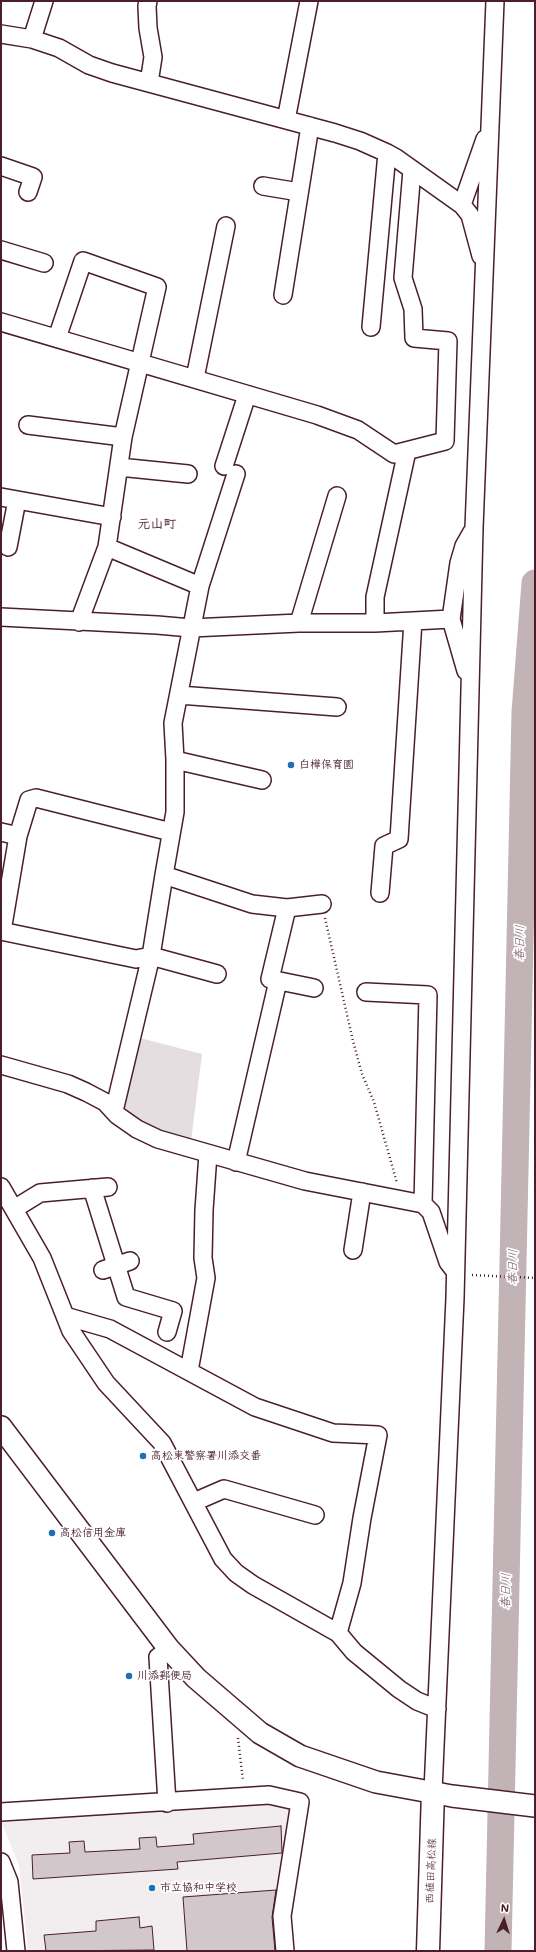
<!DOCTYPE html>
<meta charset="utf-8">
<style>
body{margin:0}
#map{position:relative;width:536px;height:1952px;overflow:hidden;background:#fff;font-family:Mali,sans-serif}
canvas{display:block}
.frame{position:absolute;inset:0;border:2px solid #4a1f2b;pointer-events:none}
.north{position:absolute;left:484px;top:1900px;width:40px;height:40px;-webkit-text-stroke:3px #fff;paint-order:stroke;rotate:4deg;font-size:11px;font-weight:700;line-height:16px;text-align:center;color:#4a1f2b}
.north::after{content:'';display:block;margin:auto;width:14px;height:18px;background:#4a1f2b;clip-path:polygon(50% 0,100% 100%,50% 72%,0 100%)}
</style>
<div id="map">
<canvas width="536" height="1952"></canvas>
<div class="frame"></div>
<div class="north">N</div>
</div>
<script>
const ctx = document.querySelector('canvas').getContext('2d');
ctx.lineJoin = 'round';
function fill(path, color) { ctx.fillStyle = color; ctx.fill(path, 'evenodd'); }
const shape = rows => new Path2D(rows.map(r => 'M' + r).join(''));
function strokePath(path, color, width, dash) { ctx.strokeStyle = color; ctx.lineWidth = width; ctx.lineCap = dash ? 'butt' : 'round'; ctx.setLineDash(dash || []); ctx.stroke(path); }
function label(font, color, halo, rows, align = 'center') {
  ctx.font = font + ' Mali,"Klee One",sans-serif'; ctx.lineWidth = 3.5; ctx.setLineDash([]); ctx.textBaseline = 'middle'; ctx.strokeStyle = halo; ctx.fillStyle = color; for (const [text, x, y, turn = 0] of rows) {
    ctx.save(); ctx.translate(x, y); ctx.rotate((+turn || 0) * Math.PI / 180); ctx.textAlign = isNaN(turn) ? turn : align; if (halo) ctx.strokeText(text, 0, 0); ctx.fillText(text, 0, 0); ctx.restore();
  }
}
fill(shape([
 [272,1800,296,1804,283,1951,28,1951,19,1866,1,1821]
]), '#f2eeef');
fill(shape([
 [140,1038,202,1054,191,1141,163,1136,126,1113,124,1107]
]), '#e5dee0');
strokePath(shape([
 [498,1951,525,712,535,583]
]), '#c1b3b6', 27);
const building = shape([
 [281,1826,282,1853,177,1862,178,1869,33,1879,32,1855,70,1853,69,1842,84,1841,85,1852,140,1849,139,1838,156,1837,157,1847,194,1844,193,1834,281,1826],
 [276,1890,272,1917,275,1951,187,1951,183,1897,276,1890],
 [139,1917,140,1928,152,1926,154,1950,46,1951,44,1935,96,1931,96,1921,139,1917]
]);
fill(building, '#d2c7cb');
strokePath(building, '#4a1f2b', 1);
const minor = shape([
 [148,1,147,6,148,28,153,57,149,83],
 [1,34,32,39,59,48,89,65,112,73,335,133,360,141,387,153,396,158,462,205,470,215,481,256],
 [32,39,44,1],
 [286,120,309,1],
 [1,166,33,177,28,192],
 [263,186,299,192],
 [462,205,485,139],
 [1,250,44,263],
 [283,295,310,126],
 [1,322,317,415,358,430,394,454,445,441,448,341,414,338,413,309,403,278,412,170],
 [371,327,387,153],
 [57,338,83,261,157,287,123,437,107,547,79,622],
 [195,378,226,226],
 [28,425,123,437],
 [224,466,247,395],
 [119,467,188,474],
 [236,474,200,586,173,723,175,760,262,780],
 [1,497,112,517],
 [8,547,17,500],
 [107,547,200,586],
 [1,617,157,625,191,628,299,623,375,623,451,619,459,563,464,546,472,532],
 [451,619,466,671],
 [299,623,337,496],
 [375,623,375,597,407,451],
 [179,695,337,707],
 [175,760,175,812,164,875,252,904,287,908,322,904],
 [1,832,18,836],
 [380,893,384,846,399,839,413,621],
 [287,908,270,979,314,988],
 [1,931,136,959,151,956,217,974],
 [2,931,18,836,29,800,36,798,171,832],
 [366,992,428,995,423,1204],
 [1,1065,68,1084,86,1092,105,1102,117,1115,137,1129,158,1139,305,1181,423,1204,431,1212,448,1262,455,1271],
 [114,1111,151,956,164,875],
 [236,1162,278,981],
 [1,1187,42,1258,71,1331,106,1383,162,1443,223,1559,236,1573,253,1585,338,1633,354,1652,399,1689,417,1701,437,1709],
 [92,1188,126,1297,173,1311,167,1332],
 [14,1209,40,1193,108,1187],
 [353,1250,362,1192],
 [103,1270,130,1261],
 [65,1316,110,1329,255,1407,333,1433,378,1435,362,1518,352,1583,338,1633],
 [189,1371,206,1278,203,1258,204,1210,208,1154],
 [194,1502,224,1489,315,1515],
 [433,1791,455,1298,474,528,495,1],
 [167,1803,158,1657,169,1649],
 [1,1812,269,1795,300,1802,282,1916,285,1951],
 [1,1862,9,1882,16,1951]
]);
const tertiary = shape([
 [1,1427,169,1649,196,1678,260,1733,300,1756,376,1782,452,1796,535,1806]
]);
const secondary = shape([
 [428,1951,433,1791]
]);
strokePath(minor, '#4a1f2b', 20);
strokePath(tertiary, '#4a1f2b', 24);
strokePath(secondary, '#4a1f2b', 25);
strokePath(shape([
 [325,918,353,1041,362,1074,374,1102,397,1183],
 [472,1275,535,1278],
 [238,1738,243,1781]
]), '#4a1f2b', 2.5, [1, 3]);
strokePath(minor, '#fff', 17);
strokePath(tertiary, '#fff', 21);
strokePath(secondary, '#fff', 22);
for (const [x, y, r, color] of [
 [291,765,4,"#1f6fb2"],
 [143,1456,4,"#1f6fb2"],
 [52,1533,4,"#1f6fb2"],
 [129,1676,4,"#1f6fb2"],
 [152,1888,4,"#1f6fb2"]
]) { const dot = new Path2D(); dot.arc(x, y, r, 0, 2 * Math.PI); ctx.fillStyle = color; ctx.fill(dot); strokePath(dot, '#fff', 1.5); }
label('bold 11px', '#4a1f2b', '#fff', [
 ["白樺保育園",299,765],
 ["高松東警察署川添交番",151,1456],
 ["高松信用金庫",60,1533],
 ["川添郵便局",137,1676],
 ["市立協和中学校",160,1888]
], 'left');
label('11px', '#4a1f2b', '#fff', [
 ["西植田高松線",431,1871,-88]
]);
label('italic 12px', '#74535c', '#fff', [
 ["春日川",520,943,-89],
 ["春日川",513,1267,-89],
 ["春日川",506,1591,-89]
]);
label('bold 13px', '#4a1f2b', '#fff', [
 ["元山町",157,524]
]);
</script>
